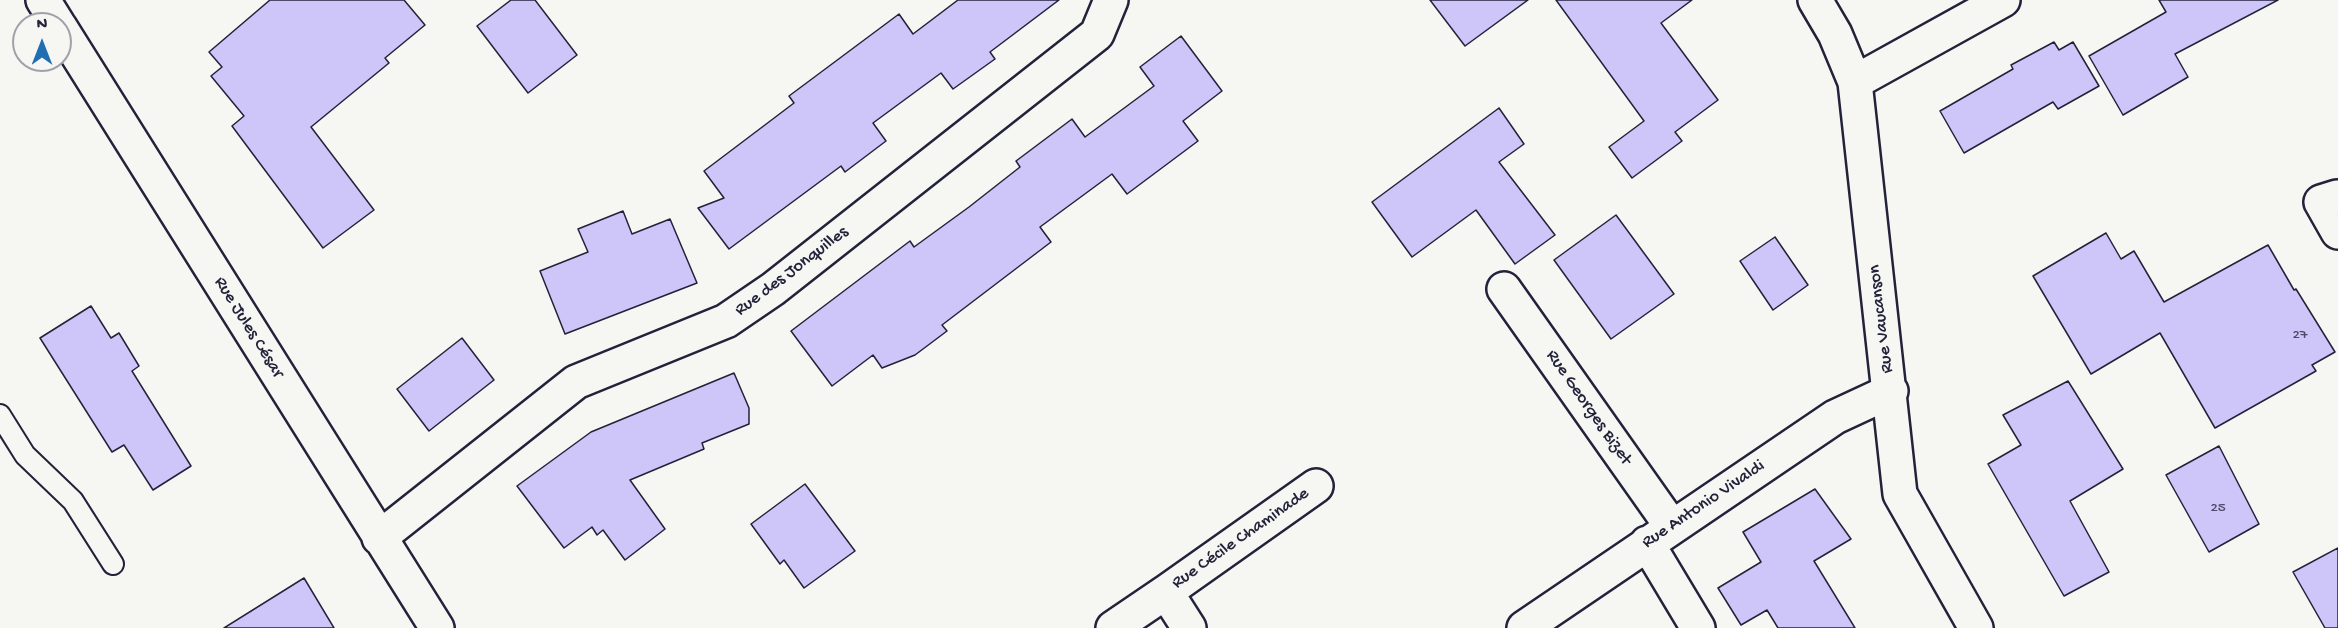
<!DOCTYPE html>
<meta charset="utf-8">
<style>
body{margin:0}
#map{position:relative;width:2338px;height:628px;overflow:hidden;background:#f6f6f2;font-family:"Gochi Hand",sans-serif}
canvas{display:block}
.north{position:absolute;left:12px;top:12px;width:60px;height:60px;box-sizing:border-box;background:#f6f6f2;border:2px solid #a1a1a9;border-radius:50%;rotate:0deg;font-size:16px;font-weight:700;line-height:24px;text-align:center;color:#22223b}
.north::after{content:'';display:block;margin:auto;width:21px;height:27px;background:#1f6fb2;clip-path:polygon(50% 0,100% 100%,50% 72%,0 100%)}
</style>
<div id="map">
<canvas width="2338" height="628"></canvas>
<div class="north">N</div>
</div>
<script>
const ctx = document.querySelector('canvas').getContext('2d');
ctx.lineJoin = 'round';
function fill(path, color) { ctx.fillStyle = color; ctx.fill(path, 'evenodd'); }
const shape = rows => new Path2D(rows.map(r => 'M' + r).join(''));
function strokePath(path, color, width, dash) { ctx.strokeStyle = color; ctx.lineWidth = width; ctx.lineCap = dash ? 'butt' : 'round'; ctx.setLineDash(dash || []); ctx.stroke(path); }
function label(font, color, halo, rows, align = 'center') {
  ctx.font = font + ' "Gochi Hand",sans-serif'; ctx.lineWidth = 4.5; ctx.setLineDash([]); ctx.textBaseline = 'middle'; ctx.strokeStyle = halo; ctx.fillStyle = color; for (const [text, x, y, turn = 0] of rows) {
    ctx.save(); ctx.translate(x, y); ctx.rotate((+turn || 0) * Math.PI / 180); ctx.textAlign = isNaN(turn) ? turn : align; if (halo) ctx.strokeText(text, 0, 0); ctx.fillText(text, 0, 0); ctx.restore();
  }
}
const building = shape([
 [270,0,404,0,425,25,385,58,389,63,311,127,374,210,323,248,232,126,244,116,211,76,222,67,209,52,270,0],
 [511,0,535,0,577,55,528,93,477,26,511,0],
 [958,0,1059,0,990,52,995,59,953,89,941,73,873,123,886,141,845,172,841,166,729,249,698,208,724,198,704,171,794,103,789,96,899,14,913,34,958,0],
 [1430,0,1528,0,1465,46,1430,0],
 [1556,0,1692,0,1661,23,1718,100,1675,132,1682,141,1632,178,1609,147,1644,121,1556,0],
 [2159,0,2278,0,2175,54,2188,77,2123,115,2089,56,2166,12,2159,0],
 [1181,36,1222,91,1183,121,1198,141,1127,194,1112,174,1040,227,1051,242,942,325,947,331,915,355,882,368,873,355,832,386,791,331,910,241,914,247,969,207,1020,167,1016,161,1072,119,1085,137,1154,86,1140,67,1181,36],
 [2054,42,2059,50,2073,42,2099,86,2058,109,2053,102,1964,153,1940,111,2013,69,2011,65,2054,42],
 [1499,108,1524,144,1499,162,1555,235,1515,264,1476,210,1412,257,1372,202,1499,108],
 [623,211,632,234,670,219,697,283,565,334,540,271,588,252,578,229,623,211],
 [1616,215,1674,294,1611,339,1554,260,1616,215],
 [2106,233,2121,259,2134,251,2164,302,2268,245,2294,290,2296,289,2335,352,2312,365,2316,371,2215,428,2160,333,2091,374,2033,276,2106,233],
 [1775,237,1808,285,1773,310,1740,261,1775,237],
 [91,306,111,338,119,333,139,366,132,371,191,466,153,490,124,445,112,452,40,338,91,306],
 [462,338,494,380,429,431,397,389,462,338],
 [734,373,749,408,749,424,702,443,704,449,630,480,665,529,625,560,603,530,597,535,592,527,564,548,517,486,591,432,734,373],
 [2068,381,2123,469,2070,501,2109,572,2064,596,1988,464,2021,445,2003,415,2068,381],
 [2219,446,2259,524,2209,552,2166,475,2219,446],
 [805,484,855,551,804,588,784,560,780,564,751,524,805,484],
 [1815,489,1851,539,1814,561,1855,628,1778,628,1767,610,1741,625,1718,588,1761,562,1743,532,1815,489],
 [2338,548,2338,628,2325,628,2293,572,2338,548],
 [304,578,334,628,224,628,304,578]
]);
fill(building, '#cec6f8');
strokePath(building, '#22223b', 1.5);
const lane = shape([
 [0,415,25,455,73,501,113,564]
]);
const street = shape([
 [43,0,58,24],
 [1815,0,1835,34,1855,82,1900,494,1976,628],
 [60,27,437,628],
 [1855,82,2003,0],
 [2337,197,2321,202,2338,232],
 [1504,289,1672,527],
 [379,538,576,382,726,321,773,289,1097,34,1111,0],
 [1647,543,1698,628],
 [1113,628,1166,592],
 [1189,628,1166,592,1316,486],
 [1524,628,1835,417,1891,391]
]);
strokePath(lane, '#22223b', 24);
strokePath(street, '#22223b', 38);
strokePath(lane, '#f6f6f2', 20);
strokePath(street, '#f6f6f2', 33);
label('15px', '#4d4b6a', null, [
 ["27",2300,336],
 ["25",2218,509]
]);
label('18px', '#22223b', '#f6f6f2', [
 ["Rue des Jonquilles",792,272,-37],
 ["Rue Vaucanson",1882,319,-97],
 ["Rue Jules César",248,328,58],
 ["Rue Georges Bizet",1588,408,55],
 ["Rue Antonio Vivaldi",1704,505,-34],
 ["Rue Cécile Chaminade",1241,539,-35]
]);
</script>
